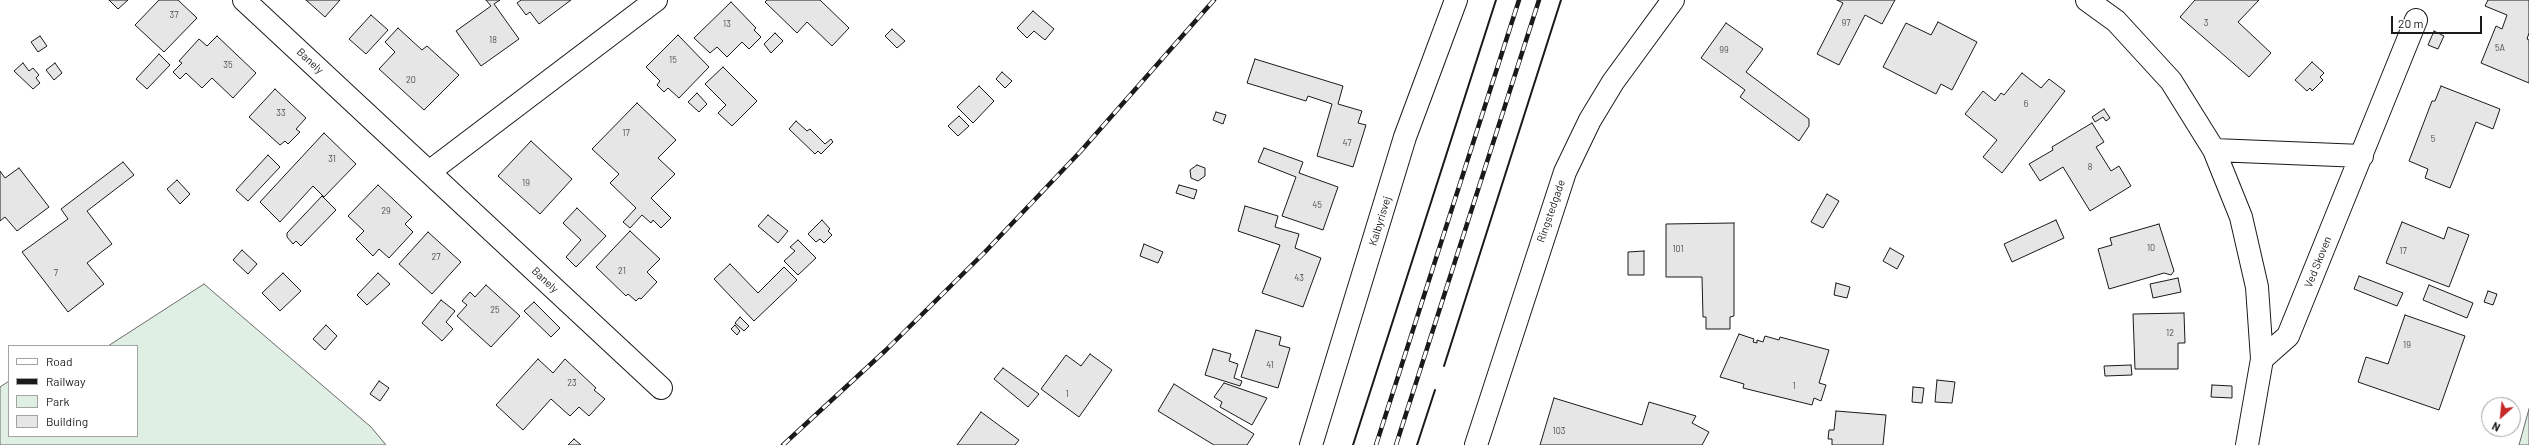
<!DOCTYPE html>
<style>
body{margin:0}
#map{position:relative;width:2529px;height:445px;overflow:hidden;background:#fff;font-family:Barlow,sans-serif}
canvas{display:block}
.legend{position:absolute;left:8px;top:345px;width:130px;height:92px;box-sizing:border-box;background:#fff;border:1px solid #a3a3a3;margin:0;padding:5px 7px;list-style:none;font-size:12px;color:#1a1a1a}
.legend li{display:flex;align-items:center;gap:8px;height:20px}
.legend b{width:20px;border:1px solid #a3a3a3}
.north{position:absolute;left:2481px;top:397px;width:40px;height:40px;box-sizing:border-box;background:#fff;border:1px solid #a3a3a3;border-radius:50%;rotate:207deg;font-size:11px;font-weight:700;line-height:16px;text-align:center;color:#1a1a1a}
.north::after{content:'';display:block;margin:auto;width:14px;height:18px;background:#c62828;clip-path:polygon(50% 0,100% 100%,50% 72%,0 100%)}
.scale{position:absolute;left:2391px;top:16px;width:91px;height:18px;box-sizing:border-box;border:2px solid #1a1a1a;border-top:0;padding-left:5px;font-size:12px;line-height:14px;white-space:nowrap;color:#1a1a1a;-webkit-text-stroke:3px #fff;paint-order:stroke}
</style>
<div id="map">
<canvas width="2529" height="445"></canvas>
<ul class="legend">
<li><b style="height:5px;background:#fff"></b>Road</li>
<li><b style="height:5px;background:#1a1a1a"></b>Railway</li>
<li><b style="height:11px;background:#e0efe3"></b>Park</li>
<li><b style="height:11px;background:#e6e6e6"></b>Building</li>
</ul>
<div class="north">N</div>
<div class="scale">20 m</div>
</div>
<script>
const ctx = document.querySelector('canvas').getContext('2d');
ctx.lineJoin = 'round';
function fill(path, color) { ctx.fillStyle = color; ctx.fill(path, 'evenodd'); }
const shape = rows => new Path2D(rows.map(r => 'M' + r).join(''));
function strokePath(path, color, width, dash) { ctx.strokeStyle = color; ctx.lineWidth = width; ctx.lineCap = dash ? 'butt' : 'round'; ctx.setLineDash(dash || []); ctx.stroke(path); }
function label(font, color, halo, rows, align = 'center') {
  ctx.font = font + ' Barlow,sans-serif'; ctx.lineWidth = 3; ctx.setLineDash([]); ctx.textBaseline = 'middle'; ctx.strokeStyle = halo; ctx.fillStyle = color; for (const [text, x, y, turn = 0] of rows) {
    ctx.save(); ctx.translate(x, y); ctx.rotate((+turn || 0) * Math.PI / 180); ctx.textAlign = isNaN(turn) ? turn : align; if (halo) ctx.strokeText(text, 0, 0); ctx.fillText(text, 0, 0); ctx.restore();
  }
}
const green = shape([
 [204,284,371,427,386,445,0,445,0,387,9,381,9,436,137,436,137,346,108,346,204,284],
 [2529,409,2529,445,2519,445,2529,409]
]);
fill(green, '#e0efe3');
strokePath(green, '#6a6a6a', 1);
const building = shape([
 [109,0,128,0,118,9,109,0],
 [159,0,178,0,197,18,164,52,135,25,159,0],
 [306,0,340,0,325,17,306,0],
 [486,0,500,0,494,4,519,39,481,66,456,31,491,6,486,0],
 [521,0,571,0,539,24,530,12,526,15,517,3,521,0],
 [767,0,820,0,849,28,832,46,807,22,797,33,765,2,767,0],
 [1837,0,1895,0,1882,24,1865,15,1839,65,1817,54,1843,3,1837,0],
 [2195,0,2259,0,2238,22,2271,53,2249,77,2180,17,2195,0],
 [2488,0,2529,0,2529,33,2527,39,2529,40,2529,83,2481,63,2496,26,2502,29,2507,15,2485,6,2488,0],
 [731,2,756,28,754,30,761,37,749,49,742,42,727,57,717,47,710,53,694,38,731,2],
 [1033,11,1054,29,1045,40,1034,31,1027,38,1017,28,1033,11],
 [371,15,388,30,366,54,349,39,371,15],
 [1938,22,1977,42,1952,90,1941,84,1936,94,1883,67,1906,23,1931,35,1938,22],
 [1726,23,1763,49,1746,72,1809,119,1809,126,1799,141,1740,97,1745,90,1701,58,1726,23],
 [398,28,422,50,427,46,459,75,424,110,379,69,395,52,385,42,398,28],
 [892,29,905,41,897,48,885,36,892,29],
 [2434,31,2444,36,2438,49,2428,45,2434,31],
 [775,33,783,41,771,53,764,44,775,33],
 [678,35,709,67,679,98,668,88,664,92,657,85,660,81,646,67,678,35],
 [40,36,47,46,38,52,31,42,40,36],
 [217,36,256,73,233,98,212,78,202,88,186,73,180,79,173,72,182,63,179,61,199,39,207,46,217,36],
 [159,54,170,65,147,89,136,79,159,54],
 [1255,59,1343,86,1338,104,1362,111,1358,123,1366,125,1353,167,1317,156,1332,104,1308,96,1306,101,1247,83,1255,59],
 [2312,62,2324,73,2320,77,2323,80,2312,91,2310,88,2307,91,2295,80,2312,62],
 [23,63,29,71,33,68,39,75,36,78,40,83,33,89,14,71,23,63],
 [55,63,62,73,54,80,46,70,55,63],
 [723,67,757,101,732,126,718,113,726,105,705,84,723,67],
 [1002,72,1012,81,1005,88,996,79,1002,72],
 [2022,73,2041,88,2049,79,2065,91,2002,173,1983,157,1997,140,1965,114,1983,91,1995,101,2001,93,2004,95,2022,73],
 [979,86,994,101,973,123,957,107,979,86],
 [2441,86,2500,109,2493,129,2476,122,2450,188,2425,178,2428,169,2409,161,2432,101,2435,101,2441,86],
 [275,89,306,118,296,129,300,132,288,144,285,141,280,145,249,117,275,89],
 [697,93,707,104,699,112,688,102,697,93],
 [637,103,676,140,658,158,675,174,651,198,671,218,661,228,653,220,651,223,642,215,630,228,623,222,636,208,610,183,619,174,592,149,637,103],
 [2104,109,2110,118,2106,121,2103,117,2095,122,2092,117,2104,109],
 [1216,112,1226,115,1223,124,1213,120,1216,112],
 [959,116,969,126,958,136,948,126,959,116],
 [796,121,807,131,810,129,825,144,831,139,833,142,821,154,818,151,815,154,789,129,796,121],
 [2092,123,2104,142,2096,147,2111,171,2119,166,2131,186,2090,211,2063,167,2040,181,2029,164,2053,150,2052,147,2092,123],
 [324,133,356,164,324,197,313,186,280,222,260,202,324,133],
 [531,141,572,179,540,214,498,176,531,141],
 [1264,148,1303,162,1299,173,1338,187,1323,230,1282,216,1296,177,1258,162,1264,148],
 [268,155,280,167,248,201,236,190,268,155],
 [123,162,134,175,87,211,112,244,87,263,104,284,68,312,22,252,68,219,61,209,123,162],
 [1197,165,1205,168,1205,176,1198,181,1191,178,1190,170,1197,165],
 [19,168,49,207,17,231,5,217,0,221,0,171,5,178,19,168],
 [177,180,190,194,180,204,167,189,177,180],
 [378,185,412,217,405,224,413,232,389,258,379,249,373,256,356,239,364,231,348,216,378,185],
 [1179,185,1197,190,1194,199,1176,193,1179,185],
 [1827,194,1839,201,1823,228,1811,222,1827,194],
 [322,196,336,210,301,246,296,241,293,244,287,237,287,233,322,196],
 [1245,206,1278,216,1275,227,1299,234,1295,248,1321,258,1303,307,1262,293,1280,245,1238,231,1245,206],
 [577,208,606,236,576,267,566,257,581,240,563,223,577,208],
 [768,215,788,231,778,243,758,226,768,215],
 [822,220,830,229,828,231,832,235,824,243,820,239,816,242,808,234,822,220],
 [2056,220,2064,238,2012,262,2004,244,2056,220],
 [2402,222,2444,239,2448,227,2469,235,2449,287,2386,263,2402,222],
 [1734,223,1734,316,1730,317,1730,329,1706,329,1706,317,1703,317,1702,277,1666,277,1666,224,1734,223],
 [2159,224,2174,271,2171,275,2164,273,2109,289,2098,249,2112,245,2110,238,2159,224],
 [630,231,660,259,647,272,657,282,641,299,639,298,636,301,628,294,626,296,596,267,630,231],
 [428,232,461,262,432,294,399,264,428,232],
 [798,240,816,258,798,275,784,261,795,251,790,247,798,240],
 [1144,244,1163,252,1158,263,1140,256,1144,244],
 [1890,248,1904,256,1897,269,1883,261,1890,248],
 [242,250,257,264,248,274,233,260,242,250],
 [1644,251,1644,275,1628,275,1628,252,1644,251],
 [730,264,758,293,784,267,797,280,754,321,714,279,730,264],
 [283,273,301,291,280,311,262,293,283,273],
 [378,273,390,284,367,305,357,295,378,273],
 [2359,276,2403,293,2397,306,2354,289,2359,276],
 [2178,278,2181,292,2153,298,2150,284,2178,278],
 [1836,283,1850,287,1847,298,1834,295,1836,283],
 [486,285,520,316,491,347,457,316,467,305,462,301,470,292,475,297,486,285],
 [2429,285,2473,303,2467,318,2423,300,2429,285],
 [2488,291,2497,294,2493,305,2484,302,2488,291],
 [441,300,455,311,446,322,453,329,442,341,422,323,441,300],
 [534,302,560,328,551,337,524,311,534,302],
 [2184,313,2185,343,2178,343,2178,369,2135,369,2133,314,2184,313],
 [2405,315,2465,336,2439,410,2358,382,2366,357,2388,364,2405,315],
 [740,317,749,326,744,331,735,323,740,317],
 [326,325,337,336,325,350,313,339,326,325],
 [735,325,740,331,737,335,731,329,735,325],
 [1256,330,1281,337,1279,345,1290,348,1278,388,1241,377,1256,330],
 [1739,334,1754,339,1753,342,1757,343,1757,340,1763,342,1765,336,1779,340,1780,337,1829,350,1819,383,1826,385,1821,401,1814,398,1812,405,1743,388,1744,384,1720,377,1739,334],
 [1213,349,1231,354,1229,361,1238,364,1234,378,1242,381,1240,386,1205,375,1213,349],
 [1090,354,1112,370,1079,417,1041,389,1066,355,1081,366,1090,354],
 [538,359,553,373,565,359,596,388,594,390,605,399,589,416,579,407,570,416,551,399,523,430,496,405,538,359],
 [2131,365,2132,375,2105,376,2104,366,2131,365],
 [1003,368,1039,394,1028,407,994,379,1003,368],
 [1937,380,1955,382,1952,403,1935,402,1937,380],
 [379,381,389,388,380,401,370,394,379,381],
 [1224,383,1267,398,1252,425,1220,407,1222,402,1214,397,1224,383],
 [1174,384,1254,434,1247,445,1214,445,1158,411,1174,384],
 [2212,385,2232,386,2232,398,2211,397,2212,385],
 [1913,387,1924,388,1922,403,1912,402,1913,387],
 [1554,398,1642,425,1649,402,1696,416,1692,423,1709,432,1702,445,1540,445,1554,398],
 [1836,411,1886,415,1883,445,1832,445,1832,439,1828,439,1829,430,1834,430,1836,411],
 [981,412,1019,440,1015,445,957,445,981,412],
 [574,439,581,445,568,445,574,439]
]);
fill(building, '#e6e6e6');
strokePath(building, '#1a1a1a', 1);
const minor = shape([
 [244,0,661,388],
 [2087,0,2116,21,2171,81,2214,150,2241,217,2257,287,2262,359,2247,445],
 [2214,150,2362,156],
 [429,172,656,0],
 [2262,359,2288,336,2416,20],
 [1311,445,1405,137,1456,0],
 [1476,445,1565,172,1590,120,1613,82,1673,0]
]);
strokePath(minor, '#1a1a1a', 24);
strokePath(minor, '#fff', 22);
const rail = shape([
 [783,445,886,350,984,253,1080,152,1214,0],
 [1376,445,1519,0],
 [1396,445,1539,0]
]);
strokePath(rail, '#1a1a1a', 4.5);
strokePath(rail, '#fff', 3, [9]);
strokePath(shape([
 [1444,366,1561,0],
 [1353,445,1496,0],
 [1417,445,1435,390]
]), '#1a1a1a', 2);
label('9px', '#4d4d4d', null, [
 ["37",174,15],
 ["97",1846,23],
 ["3",2206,23],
 ["13",727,24],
 ["18",493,40],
 ["5A",2500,48],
 ["99",1724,50],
 ["15",673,60],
 ["35",228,65],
 ["20",411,80],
 ["6",2026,104],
 ["33",281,113],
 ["17",626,133],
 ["5",2433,139],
 ["47",1347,143],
 ["31",332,159],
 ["8",2090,167],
 ["19",526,183],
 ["45",1317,205],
 ["29",386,211],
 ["10",2151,248],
 ["101",1678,249],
 ["17",2403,251],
 ["27",436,257],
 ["21",622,271],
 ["7",56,273],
 ["43",1299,278],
 ["25",495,310],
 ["12",2170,333],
 ["19",2407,345],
 ["41",1270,365],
 ["23",572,383],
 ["1",1794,386],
 ["1",1067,394],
 ["103",1559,431]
]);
label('11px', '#1a1a1a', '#fff', [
 ["Banely",310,61,43],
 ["Ringstedgade",1551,211,-71],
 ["Kalbyrisvej",1380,221,-73],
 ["Ved Skoven",2318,262,-68],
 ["Banely",545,280,43]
]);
</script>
